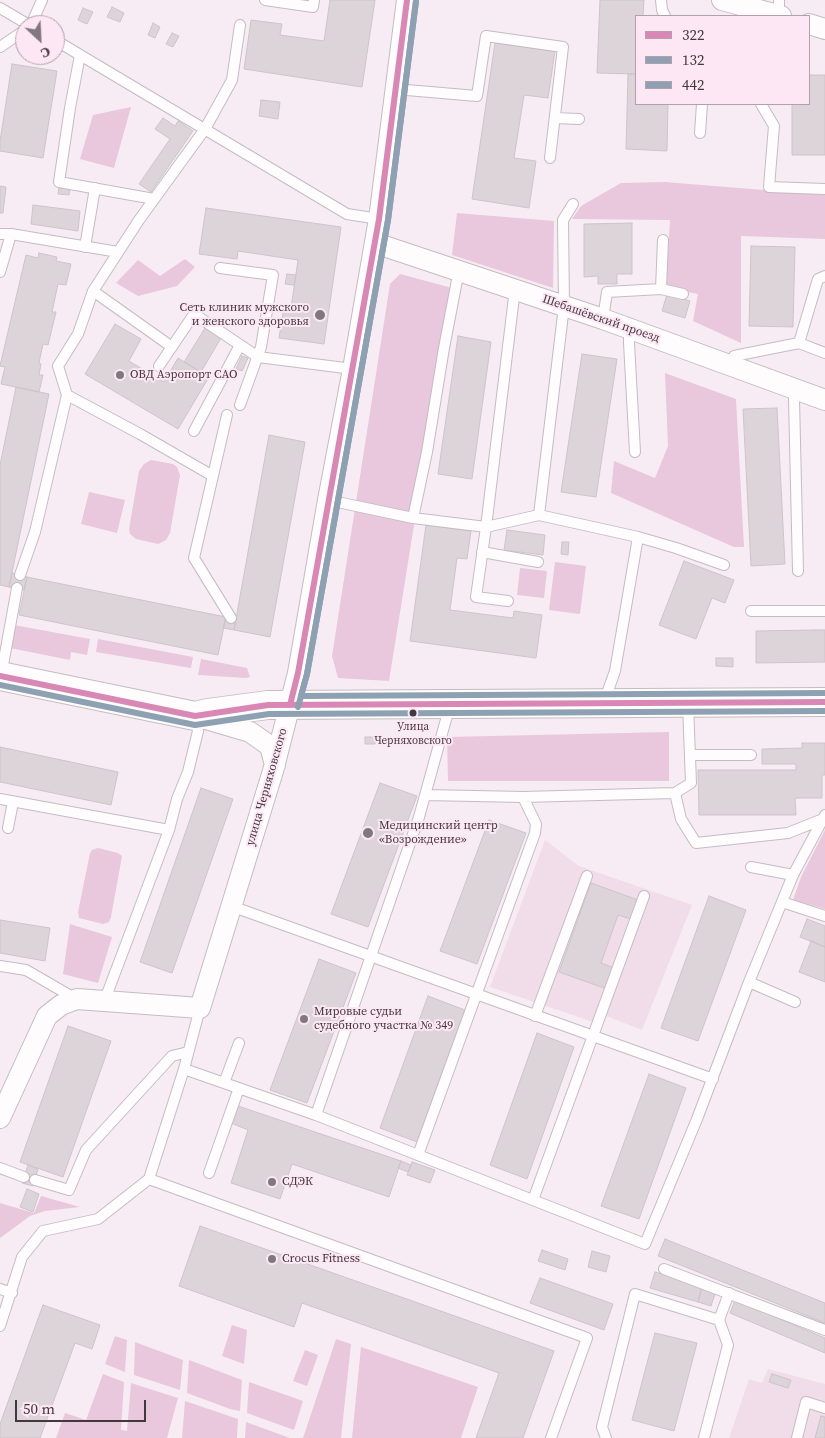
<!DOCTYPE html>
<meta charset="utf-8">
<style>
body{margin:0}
#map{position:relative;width:825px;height:1438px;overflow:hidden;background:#f8ecf4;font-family:"Source Serif 4",serif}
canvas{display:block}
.legend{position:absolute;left:635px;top:15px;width:175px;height:90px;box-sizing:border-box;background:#fde7f5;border:1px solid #b2a1ac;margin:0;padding:6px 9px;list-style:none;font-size:15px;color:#41393e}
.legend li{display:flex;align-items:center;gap:10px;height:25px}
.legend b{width:25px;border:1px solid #b2a1ac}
.north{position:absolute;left:15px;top:15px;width:50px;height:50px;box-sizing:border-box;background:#fde7f5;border:1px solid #b2a1ac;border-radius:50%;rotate:155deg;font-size:14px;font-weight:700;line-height:20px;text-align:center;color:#41393e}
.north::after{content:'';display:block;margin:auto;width:18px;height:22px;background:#81787e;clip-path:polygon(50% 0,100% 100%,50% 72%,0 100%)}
.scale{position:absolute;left:15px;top:1400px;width:131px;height:22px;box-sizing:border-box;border:2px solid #41393e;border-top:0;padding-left:6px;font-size:15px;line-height:18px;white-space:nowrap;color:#41393e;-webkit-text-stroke:4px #fde7f5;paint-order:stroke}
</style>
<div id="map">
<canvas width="825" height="1438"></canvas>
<ul class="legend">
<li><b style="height:6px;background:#d987b4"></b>322</li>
<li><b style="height:6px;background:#8ea1b2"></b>132</li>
<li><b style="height:6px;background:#8ea1b2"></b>442</li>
</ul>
<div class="north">С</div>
<div class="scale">50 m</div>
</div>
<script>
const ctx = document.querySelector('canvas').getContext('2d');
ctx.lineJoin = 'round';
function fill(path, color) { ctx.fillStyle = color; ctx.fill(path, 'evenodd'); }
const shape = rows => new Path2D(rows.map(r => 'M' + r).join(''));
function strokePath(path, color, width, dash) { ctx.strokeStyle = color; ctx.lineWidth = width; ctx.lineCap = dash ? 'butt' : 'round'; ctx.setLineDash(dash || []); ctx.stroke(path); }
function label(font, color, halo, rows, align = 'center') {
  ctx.font = font + ' "Source Serif 4",serif'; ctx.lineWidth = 4; ctx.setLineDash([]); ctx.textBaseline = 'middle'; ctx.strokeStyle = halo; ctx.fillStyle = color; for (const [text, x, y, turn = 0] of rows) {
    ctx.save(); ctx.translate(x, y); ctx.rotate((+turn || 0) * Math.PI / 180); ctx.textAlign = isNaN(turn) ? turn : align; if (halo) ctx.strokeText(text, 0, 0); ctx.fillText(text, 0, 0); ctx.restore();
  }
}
fill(shape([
 [545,840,579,866,692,905,642,1030,596,1012,593,1022,490,987],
 [768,1369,825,1384,825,1438,729,1438,749,1379,762,1383]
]), '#f1dce9');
fill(shape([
 [131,107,114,168,80,159,93,115],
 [665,182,825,195,825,239,741,236,741,343,693,321,698,294,666,288,670,220,572,219,581,206,621,183],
 [457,213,554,221,553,288,452,255],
 [185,259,195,267,177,286,138,296,116,283,138,260,160,276],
 [400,274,452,288,389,681,338,678,332,656,390,284],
 [665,373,736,399,744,547,734,547,611,493,614,461,655,478,668,446],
 [151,460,173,464,177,467,180,475,170,533,166,540,158,544,136,539,130,534,129,529,139,471,144,464],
 [89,492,125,500,117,533,81,524],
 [555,562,586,566,580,614,549,610],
 [520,568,547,571,544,598,517,595],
 [14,625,90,639,87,655,71,652,70,660,10,648],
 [98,639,193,657,191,668,96,652],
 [201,659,247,668,250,677,246,678,198,675],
 [669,732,669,781,448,781,447,737],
 [825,830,825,909,793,900,801,877],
 [98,848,118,853,122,856,111,917,109,922,103,924,79,918,78,912,90,853,92,850],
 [70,924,112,937,98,983,63,974],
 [41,1196,80,1207,45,1211,30,1216,0,1238,0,1203,34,1213],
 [232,1325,247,1330,244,1364,222,1356],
 [115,1336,127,1340,125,1372,105,1364],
 [336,1339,351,1344,341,1438,303,1438],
 [135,1342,183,1360,180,1390,134,1375],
 [361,1347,478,1387,461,1438,352,1438],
 [305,1350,318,1355,307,1386,293,1381],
 [189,1360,242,1380,240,1411,230,1409,187,1393],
 [103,1374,124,1382,121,1430,127,1431,131,1383,178,1398,167,1438,56,1438,65,1413,86,1420],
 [249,1382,303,1401,294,1430,247,1413],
 [185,1401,238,1419,237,1438,182,1438],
 [246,1422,290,1438,245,1438]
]), '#e9c7dd');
const building = shape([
 [330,0,375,0,362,87,244,69,251,20,282,24,280,35,324,41,330,0],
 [600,0,644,0,643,16,636,16,636,74,597,73,600,0],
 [112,7,124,13,120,22,107,17,112,7],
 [83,8,93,12,87,24,78,20,83,8],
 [153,23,160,27,155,38,148,35,153,23],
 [172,33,179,36,173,47,166,44,172,33],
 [495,43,555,51,548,98,524,95,514,158,536,161,529,208,472,199,495,43],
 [12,64,57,71,43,158,0,151,0,141,12,64],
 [628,74,636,74,636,104,668,104,667,151,626,149,628,74],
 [809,75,825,75,825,155,792,155,792,104,809,104,809,75],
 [261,100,280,102,278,119,259,116,261,100],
 [163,118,175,126,178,121,193,131,151,192,139,184,170,139,155,129,163,118],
 [0,186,6,187,3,213,0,213,0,186],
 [59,187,70,188,69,195,58,194,59,187],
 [33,205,80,211,78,231,31,224,33,205],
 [206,208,341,227,324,344,279,338,284,307,291,308,298,260,238,251,237,259,199,254,206,208],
 [632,223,632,274,617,274,617,284,598,284,598,276,584,277,584,224,632,223],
 [751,246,795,247,793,327,749,326,751,246],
 [39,253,57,257,56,261,71,264,66,285,58,284,52,312,56,312,48,345,43,344,39,363,41,364,39,375,43,375,39,392,1,384,5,367,0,366,26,255,38,258,39,253],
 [287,274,296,275,294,285,285,284,287,274],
 [667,294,690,301,685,318,662,311,667,294],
 [115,324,141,339,129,361,164,382,178,358,209,377,178,429,85,374,115,324],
 [205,328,221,338,201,372,184,362,205,328],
 [458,336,491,342,472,479,438,474,458,336],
 [582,354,617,359,596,497,561,492,582,354],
 [242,356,248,358,242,371,236,369,242,356],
 [16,387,49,394,9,587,0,585,0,465,16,387],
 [777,408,785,564,751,566,743,409,777,408],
 [269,435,305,442,270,637,234,630,269,435],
 [426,525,471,531,467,559,457,558,450,610,513,618,514,611,542,615,536,658,410,641,426,525],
 [507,530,545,535,543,555,504,550,507,530],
 [562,542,569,542,568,555,561,554,562,542],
 [684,561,734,580,725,603,712,598,696,639,659,625,684,561],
 [12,573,27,577,24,590,9,587,12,573],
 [27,577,226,617,218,655,19,615,27,577],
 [226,617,236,619,234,630,223,628,226,617],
 [814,630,825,630,825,662,756,663,756,631,814,630],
 [716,658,733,658,733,667,716,666,716,658],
 [365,737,376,737,375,744,365,744,365,737],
 [802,743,825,743,825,775,822,775,822,798,795,798,796,815,699,815,698,770,796,770,796,764,762,764,762,749,802,748,802,743],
 [0,747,118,772,111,805,0,782,0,747],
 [380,783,417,796,368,927,331,914,380,783],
 [201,788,233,799,172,973,140,962,201,788],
 [489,820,526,833,477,964,440,951,489,820],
 [591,883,638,900,631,919,618,915,601,963,614,968,607,989,559,972,591,883],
 [709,896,746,910,698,1041,661,1028,709,896],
 [807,919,825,926,825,947,800,937,807,919],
 [0,920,50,928,45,961,0,953,0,920],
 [811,941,825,947,825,982,799,972,811,941],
 [319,959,356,973,307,1103,270,1090,319,959],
 [428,996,465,1010,417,1142,380,1128,428,996],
 [68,1026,111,1041,63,1177,20,1162,68,1026],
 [537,1033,574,1047,527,1179,490,1165,537,1033],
 [649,1074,686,1088,639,1219,601,1206,649,1074],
 [238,1106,401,1161,389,1197,292,1164,280,1199,231,1183,248,1130,231,1123,238,1106],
 [401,1161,411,1165,408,1172,398,1168,401,1161],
 [412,1162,435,1170,430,1183,407,1175,412,1162],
 [28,1165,38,1169,33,1186,22,1183,28,1165],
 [27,1189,39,1194,33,1212,20,1207,27,1189],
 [200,1226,554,1351,523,1438,476,1438,499,1373,302,1303,294,1327,179,1286,200,1226],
 [665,1239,825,1303,825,1323,658,1256,665,1239],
 [542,1250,568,1259,565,1270,538,1261,542,1250],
 [592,1251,610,1256,606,1272,588,1267,592,1251],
 [655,1272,702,1286,698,1302,650,1288,655,1272],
 [540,1278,613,1304,604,1330,530,1303,540,1278],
 [702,1286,716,1291,711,1306,698,1302,702,1286],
 [735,1300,825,1338,825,1353,730,1313,735,1300],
 [43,1305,100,1325,92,1349,75,1343,40,1438,0,1438,0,1424,43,1305],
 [655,1333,697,1343,674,1431,632,1420,655,1333],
 [772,1374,791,1380,788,1388,769,1382,772,1374],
 [821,1416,825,1417,825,1438,815,1438,821,1416]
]);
fill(building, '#ddd4da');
strokePath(building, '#cdc4ca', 1);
const lane = shape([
 [265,0,313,7,314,0],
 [661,0,662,10,665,16],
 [0,8,29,25],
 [779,16,779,0],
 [31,25,42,0],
 [55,40,347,214,379,219],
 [0,47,25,30],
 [80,55,70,108,59,182,154,199],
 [395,89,477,96,486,36,563,47,550,158],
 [761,104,774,126,769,187,825,189],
 [555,118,579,119],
 [700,133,702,104],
 [0,234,11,234],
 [85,247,95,188],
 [220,268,273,275,261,347,240,405],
 [0,272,11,234,118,252],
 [661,289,683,294],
 [93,291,172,347],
 [603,319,607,292,661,289,663,240],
 [629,329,629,343,635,452],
 [799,343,825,353],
 [730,365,734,356,799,343,818,279,825,276],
 [159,366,194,314,258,357,353,369],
 [797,390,794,399,798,571],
 [67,395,140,434,213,476],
 [227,415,194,558,231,618],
 [194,431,240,345],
 [328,500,413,518,486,527,515,289],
 [539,515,564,306,563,220,573,204],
 [413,518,427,452,444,348,459,270],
 [482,552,538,562],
 [20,575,35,532,67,395,58,366,78,334,93,291,139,220,205,129,232,80,240,25],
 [508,601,476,597,486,527,539,515,638,537,676,548,724,565],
 [751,611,825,611],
 [1,676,17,588],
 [604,702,615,671,638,537],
 [688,704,691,783,675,793,681,819,696,843,788,833,823,819],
 [690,755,751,755],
 [425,795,523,797,675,793],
 [0,799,169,830],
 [8,828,13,802],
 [751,867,793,875],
 [782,902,825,916],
 [231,906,713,1079],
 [0,966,26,970,76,999],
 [749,982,795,1002],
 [104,1002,169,830,177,799,188,772,198,731,195,717],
 [200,1008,184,1069,316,1115,645,1244,697,1119,749,982,793,875,825,815],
 [535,1016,587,876],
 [224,1083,239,1043],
 [316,1115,419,817,450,705],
 [418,1155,535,833,536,824,523,797],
 [0,1168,24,1177],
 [209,1173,239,1088],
 [149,1179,587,1338,551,1438],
 [35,1180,69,1190,86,1150,172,1056,188,1052],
 [533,1200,644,896],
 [664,1269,825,1330],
 [0,1289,12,1293],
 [719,1320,729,1293],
 [0,1326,22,1257,43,1231,98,1219,149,1179,184,1069],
 [606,1438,602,1427,635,1294,719,1320,728,1345,704,1438],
 [797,1438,806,1402,825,1408]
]);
const street = shape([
 [722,0,781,16],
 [809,24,825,29],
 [375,243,603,319,825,400],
 [199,717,250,732,270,746,275,765],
 [0,1118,47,1016,61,1005,77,999,200,1008,273,771,298,673,328,500,353,369,379,219,407,0]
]);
const secondary = shape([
 [0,676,195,716,208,713,268,705,825,702]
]);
strokePath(lane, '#c4bcc1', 12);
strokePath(street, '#c4bcc1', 22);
strokePath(secondary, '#c4bcc1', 30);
strokePath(lane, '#fefcfd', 10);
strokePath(street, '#fefcfd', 20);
strokePath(secondary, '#fefcfd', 28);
strokePath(shape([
 [0,676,195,716,268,705,825,702],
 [290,705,298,673,379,219,407,0]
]), '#d987b4', 6);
strokePath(shape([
 [0,685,195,725,269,714,825,711],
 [298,707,307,674,388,220,416,1]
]), '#8ea1b2', 6);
strokePath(shape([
 [416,1,388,220,307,674,301,696,825,693]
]), '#8ea1b2', 6);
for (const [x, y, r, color] of [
 [320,315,6,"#81787e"],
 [120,375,5,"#81787e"],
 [413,713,4.5,"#41393e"],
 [368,833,6,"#81787e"],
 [304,1019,5,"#81787e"],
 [272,1182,5,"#81787e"],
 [272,1259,5,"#81787e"]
]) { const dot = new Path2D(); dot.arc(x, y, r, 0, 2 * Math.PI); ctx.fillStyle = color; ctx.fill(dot); strokePath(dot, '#fde7f5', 2); }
label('11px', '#41393e', '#fde7f5', [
 ["Улица",413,727],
 ["Черняховского",413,741]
]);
label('12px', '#41393e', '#fde7f5', [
 ["Сеть клиник мужского",309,308,"right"],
 ["и женского здоровья",309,322,"right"],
 ["ОВД Аэропорт САО",130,375],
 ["Медицинский центр",379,826],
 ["«Возрождение»",379,840],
 ["Мировые судьи",314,1012],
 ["судебного участка № 349",314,1026],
 ["СДЭК",282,1182],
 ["Crocus Fitness",282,1259]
], 'left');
label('12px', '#41393e', '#fde7f5', [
 ["Шебашёвский проезд",601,319,19],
 ["улица Черняховского",267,787,-74]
]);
</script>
